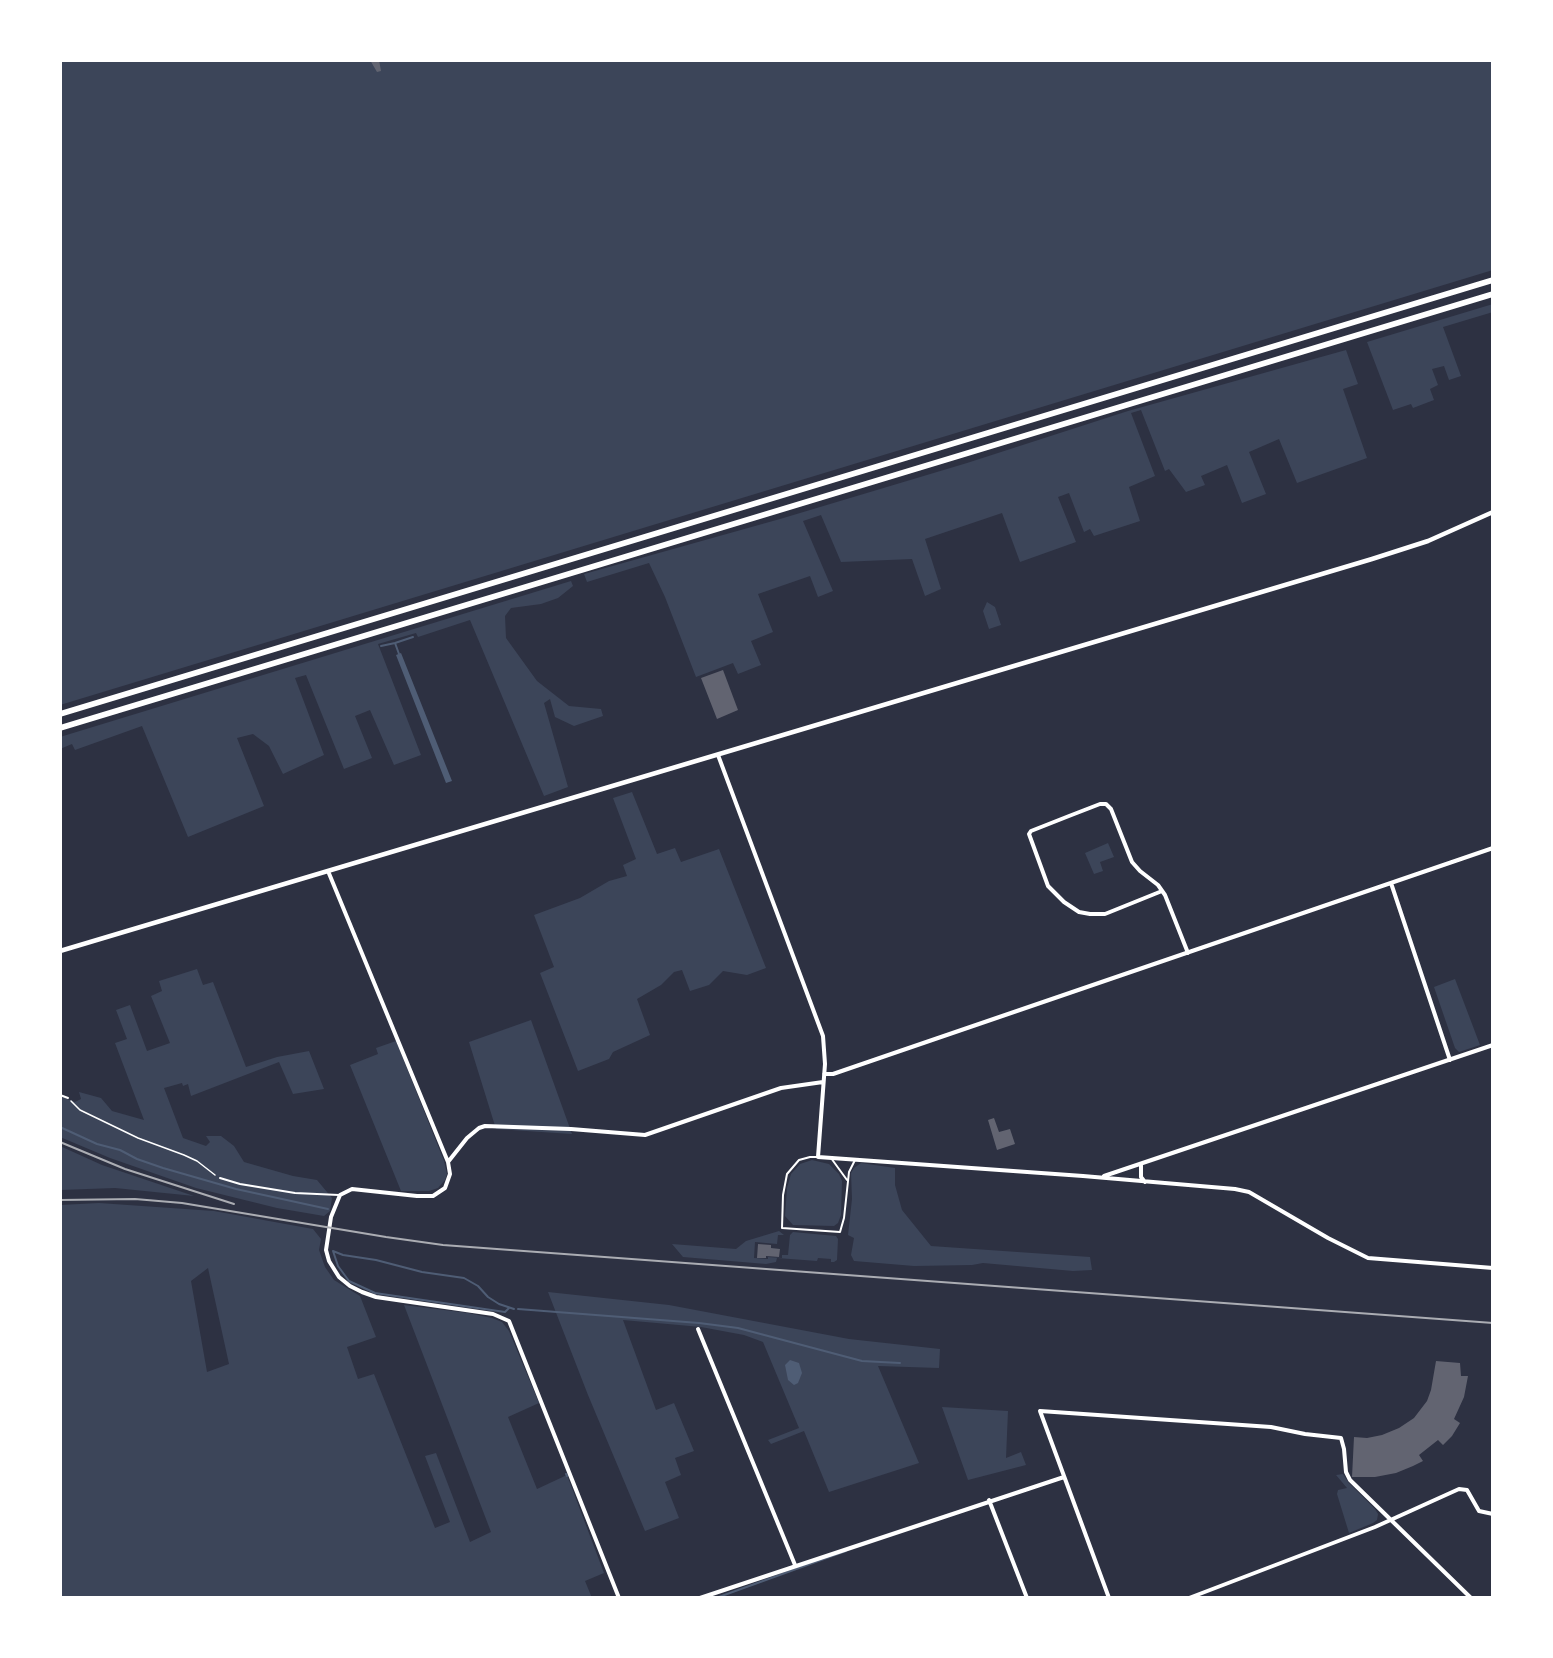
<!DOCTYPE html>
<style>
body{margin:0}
#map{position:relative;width:1553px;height:1658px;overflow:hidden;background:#2d3142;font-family:"Fira Sans",sans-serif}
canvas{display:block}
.frame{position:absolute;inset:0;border:62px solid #fff;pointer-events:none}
</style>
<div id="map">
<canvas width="1553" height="1658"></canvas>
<div class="frame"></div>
</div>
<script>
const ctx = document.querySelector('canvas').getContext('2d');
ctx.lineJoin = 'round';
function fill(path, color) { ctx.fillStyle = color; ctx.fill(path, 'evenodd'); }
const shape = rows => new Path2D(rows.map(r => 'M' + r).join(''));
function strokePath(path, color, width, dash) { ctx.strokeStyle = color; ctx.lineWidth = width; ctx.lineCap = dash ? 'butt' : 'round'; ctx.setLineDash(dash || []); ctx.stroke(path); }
fill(shape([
 [60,60,1493,60,1493,270,60,705],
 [1493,304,1493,312,1443,327,1461,376,1449,380,1444,366,1432,369,1438,385,1430,389,1434,400,1413,408,1411,404,1393,410,1367,342],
 [1346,350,1358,384,1343,389,1367,458,1297,483,1279,439,1249,452,1266,494,1242,503,1227,465,1201,476,1205,485,1186,492,1169,469,1165,471,1141,410,1131,413,1155,476,1129,487,1140,521,1094,536,1090,529,1084,532,1069,493,1058,497,1076,542,1020,562,1002,513,925,539,941,589,925,596,912,559,841,562,821,515,803,521,833,591,818,597,810,576,758,594,773,632,751,641,761,665,738,674,733,663,696,677,665,597,649,563,587,582,584,574,780,519,967,463,1128,411],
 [571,581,573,586,558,598,541,604,511,608,505,616,506,638,537,681,569,706,601,709,603,716,574,726,555,717,550,699,544,703,568,787,544,796,470,620,418,637,416,633,378,644,421,755,394,765,370,710,355,716,372,758,344,769,306,675,295,678,324,755,283,774,269,746,253,734,237,738,264,806,188,837,142,726,75,750,72,744,60,749,60,737],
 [987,602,995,607,1001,625,989,629,983,611],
 [632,792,657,854,675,848,681,862,719,849,766,968,747,975,723,971,709,985,690,991,682,970,674,972,661,985,637,999,650,1035,613,1052,609,1059,578,1071,540,973,554,967,534,915,580,898,609,881,627,876,623,865,636,859,613,798],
 [1108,843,1114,857,1100,862,1103,871,1094,874,1085,853],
 [197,969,203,985,213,982,246,1067,277,1057,309,1051,324,1089,293,1094,279,1062,191,1096,188,1084,183,1086,182,1083,164,1088,183,1138,206,1146,210,1142,206,1136,221,1136,234,1146,244,1162,293,1176,317,1180,332,1198,330,1211,324,1216,277,1208,196,1188,110,1158,60,1137,60,1096,75,1102,81,1099,79,1092,101,1098,112,1111,144,1120,115,1043,127,1039,116,1010,130,1005,147,1051,170,1043,151,996,162,991,159,981],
 [1455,979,1480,1045,1459,1052,1455,1048,1434,987],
 [531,1020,572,1134,496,1129,469,1042],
 [396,1041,444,1161,447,1174,445,1180,438,1188,429,1191,401,1191,350,1065,378,1054,376,1048],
 [60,1146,102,1165,194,1196,115,1188,60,1190],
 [812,1160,829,1164,839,1174,842,1181,841,1215,838,1223,834,1226,793,1225,785,1216,787,1188,791,1174,800,1164],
 [861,1163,895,1168,895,1185,902,1210,931,1246,1090,1257,1092,1270,1073,1271,983,1263,972,1265,914,1266,854,1261,851,1255,854,1238,848,1235,852,1199,851,1173,854,1168],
 [99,1203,214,1211,313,1229,321,1239,319,1250,325,1267,334,1280,360,1296,376,1337,347,1347,358,1379,374,1374,435,1528,450,1522,425,1456,436,1453,470,1542,491,1532,404,1305,468,1313,492,1318,502,1322,509,1331,539,1403,508,1417,537,1489,567,1475,604,1573,585,1581,592,1598,60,1598,60,1205],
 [208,1268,229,1364,207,1372,191,1281],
 [779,1231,784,1235,778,1235,777,1244,755,1242,754,1258,768,1259,768,1257,782,1258,782,1255,788,1255,790,1235,793,1232,836,1236,838,1239,837,1260,834,1262,831,1262,831,1259,818,1258,817,1261,777,1258,776,1262,766,1264,683,1257,672,1244,736,1249,746,1241],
 [548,1292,669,1305,849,1339,940,1349,939,1368,878,1366,919,1463,829,1492,804,1431,771,1444,768,1440,799,1428,763,1342,744,1335,701,1327,623,1320,656,1410,674,1403,694,1451,675,1458,681,1475,665,1482,679,1518,645,1531,588,1395],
 [942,1407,1008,1411,1006,1458,1021,1452,1026,1465,968,1480],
 [1343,1474,1348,1482,1375,1509,1378,1514,1377,1520,1373,1523,1349,1533,1337,1494,1338,1490,1347,1488,1336,1475]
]), '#3c4559');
fill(shape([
 [401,653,452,781,446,783,396,655],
 [790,1360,799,1363,802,1373,798,1383,794,1385,788,1380,785,1365]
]), '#4f5d75');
strokePath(shape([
 [395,643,413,637],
 [381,646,395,643,399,654],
 [60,1127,97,1144,120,1150,137,1159,163,1168,236,1189,328,1209],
 [333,1251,338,1266,349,1281,375,1293,505,1312,509,1308],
 [333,1251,343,1255,376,1260,422,1272,464,1278,478,1286,488,1297,499,1304,514,1309],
 [518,1309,699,1323,738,1328,862,1361,900,1363],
 [566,1474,567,1476],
 [716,1598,846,1551]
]), '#4f5d75', 2);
fill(shape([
 [370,60,379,60,381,71,377,72],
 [723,670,738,710,717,719,701,678],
 [994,1118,999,1132,1010,1129,1015,1144,997,1150,988,1120],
 [758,1244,771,1245,771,1248,780,1249,779,1257,766,1256,766,1258,757,1258],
 [1436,1361,1460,1363,1461,1376,1468,1376,1464,1397,1454,1419,1460,1423,1452,1436,1443,1445,1438,1440,1419,1455,1423,1461,1413,1466,1396,1473,1375,1477,1352,1477,1354,1437,1367,1438,1382,1435,1399,1428,1414,1418,1427,1401,1431,1390]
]), '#626471');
strokePath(shape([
 [71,1101,80,1110,138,1138,184,1155,197,1161,215,1175]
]), '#fff', 1.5);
strokePath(shape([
 [60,1095,68,1098],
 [818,1157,810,1157,799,1160,787,1174,783,1195,782,1228,840,1232,844,1218,849,1172,855,1160],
 [831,1158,847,1180],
 [220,1178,240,1184,295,1193,339,1195]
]), '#fff', 2);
strokePath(shape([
 [718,755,823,1036,825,1064,818,1157,1083,1176,1235,1189,1249,1192,1328,1238,1368,1258,1493,1268],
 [328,871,448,1162,450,1174,445,1188,433,1196,417,1196,352,1189,340,1195,331,1217,326,1250,329,1261,339,1277,350,1286,362,1292,376,1297,493,1314,509,1321,619,1598],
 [1391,883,1450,1060],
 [1162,891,1105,914,1090,914,1079,912,1064,902,1048,886,1029,834,1031,831,1069,816,1100,804,1106,804,1111,809,1132,862,1140,871,1158,885,1165,895,1188,953],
 [824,1074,833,1074,900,1051,1493,848],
 [448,1162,467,1138,479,1128,485,1126,571,1129,645,1135,781,1088,823,1082],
 [1141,1164,1141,1177,1145,1182],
 [1104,1176,1493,1045],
 [698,1329,795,1565],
 [989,1500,1027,1598],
 [700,1598,1064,1477],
 [1109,1598,1040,1411,1271,1427,1305,1434,1341,1438,1344,1449,1346,1472,1350,1480,1471,1598],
 [1189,1598,1375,1527,1459,1489,1467,1490,1479,1511,1493,1514]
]), '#fff', 4);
strokePath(shape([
 [60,951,1372,559,1428,541,1493,512]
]), '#fff', 4.5);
strokePath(shape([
 [60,714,1493,280],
 [60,728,1493,294]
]), '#fff', 6);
strokePath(shape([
 [60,1142,125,1169,234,1204],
 [60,1200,135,1199,182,1203,386,1237,443,1245,1493,1323]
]), '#abadb3', 2);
</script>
